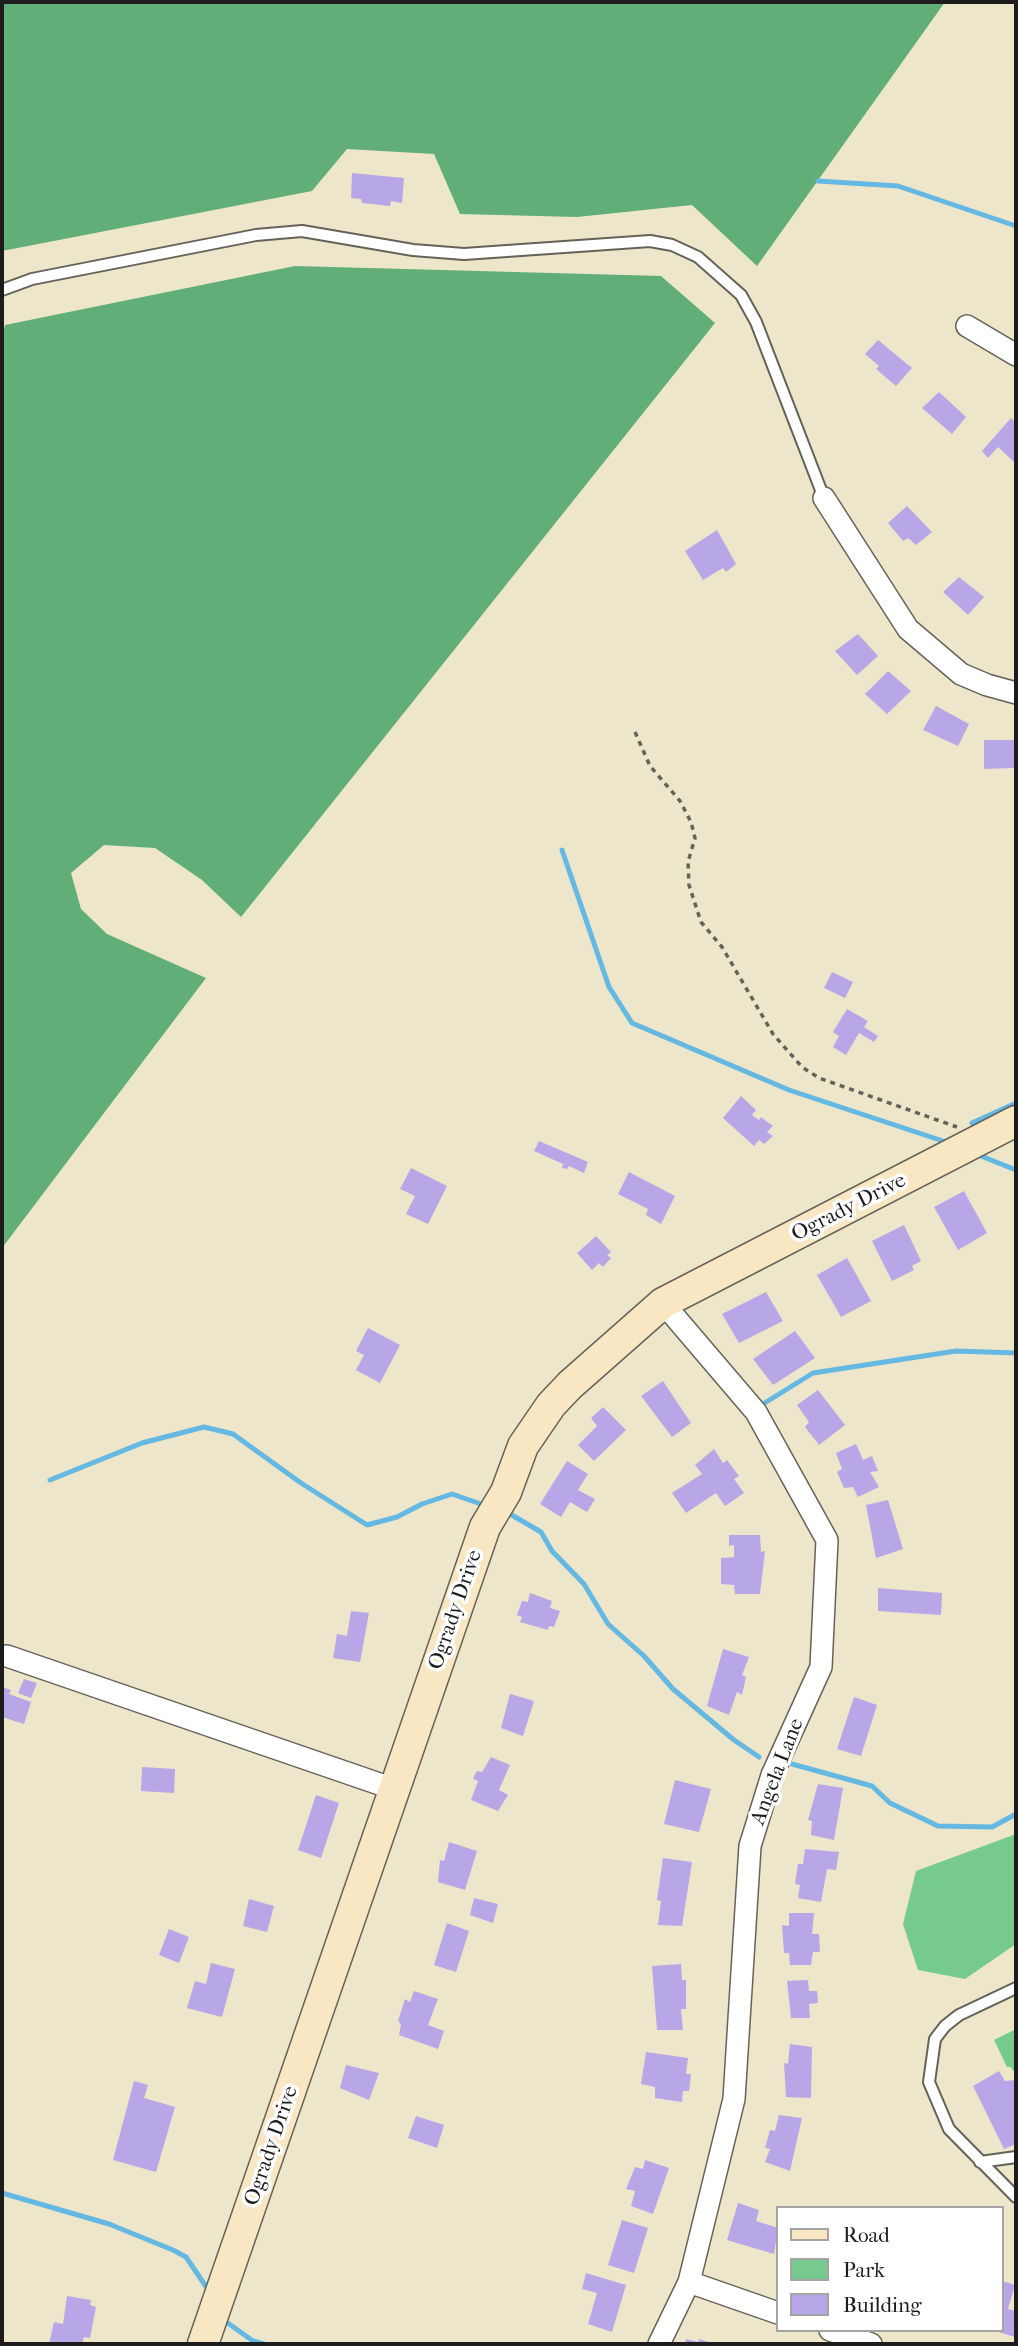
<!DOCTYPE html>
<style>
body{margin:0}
#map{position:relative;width:1018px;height:2346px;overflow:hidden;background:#ede6ca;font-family:"IM FELL French Canon",serif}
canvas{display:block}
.frame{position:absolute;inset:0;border:4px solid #1c1c1c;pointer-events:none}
.legend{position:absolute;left:776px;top:2206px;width:228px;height:126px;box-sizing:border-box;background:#fff;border:2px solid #a4a4a4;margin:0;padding:9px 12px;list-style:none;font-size:21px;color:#1c1c1c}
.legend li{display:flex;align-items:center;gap:14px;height:35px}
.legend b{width:35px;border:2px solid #a4a4a4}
</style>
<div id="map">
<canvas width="1018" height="2346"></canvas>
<div class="frame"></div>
<ul class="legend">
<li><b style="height:9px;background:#f9e7c3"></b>Road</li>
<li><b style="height:19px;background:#77ca8d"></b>Park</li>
<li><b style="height:19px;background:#b8a7e7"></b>Building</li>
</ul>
</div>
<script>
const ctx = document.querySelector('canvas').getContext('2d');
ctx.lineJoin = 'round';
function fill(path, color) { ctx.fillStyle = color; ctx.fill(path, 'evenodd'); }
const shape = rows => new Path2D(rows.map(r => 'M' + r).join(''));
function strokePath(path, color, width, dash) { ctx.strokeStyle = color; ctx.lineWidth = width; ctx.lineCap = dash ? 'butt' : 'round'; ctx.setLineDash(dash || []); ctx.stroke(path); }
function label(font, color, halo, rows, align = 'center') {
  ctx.font = font + ' "IM FELL French Canon",serif'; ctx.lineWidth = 7; ctx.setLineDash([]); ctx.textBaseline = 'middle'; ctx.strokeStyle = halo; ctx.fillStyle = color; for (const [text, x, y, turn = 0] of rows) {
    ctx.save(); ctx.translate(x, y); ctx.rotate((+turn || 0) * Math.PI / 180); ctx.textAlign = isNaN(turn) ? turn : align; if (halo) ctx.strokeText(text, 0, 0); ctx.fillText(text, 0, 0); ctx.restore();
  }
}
fill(shape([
 [1016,1834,1016,1944,965,1979,918,1970,903,1924,916,1871],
 [1016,2029,1016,2069,1013,2071,1011,2067,1007,2067,994,2040]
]), '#77ca8d');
fill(shape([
 [2,2,945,2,757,266,692,205,577,217,460,214,434,154,347,149,312,191,2,251],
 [295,266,661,276,715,323,241,917,202,880,155,848,104,845,71,873,81,909,107,934,206,978,2,1248,2,337,5,325]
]), '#61ae78');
strokePath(shape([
 [818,181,898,186,1016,226],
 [562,850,609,987,632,1023,789,1090,946,1142],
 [972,1123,1016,1103],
 [981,1156,1016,1170],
 [763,1404,813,1373,956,1351,1016,1353],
 [50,1480,142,1443,204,1427,233,1434,301,1483,367,1525,397,1517,422,1504,452,1494,481,1504],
 [510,1514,541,1532,552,1551,584,1584,608,1624,644,1656,673,1689,734,1740,759,1757],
 [792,1764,872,1786,890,1803,938,1826,992,1827,1016,1814],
 [2,2193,109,2224,173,2250,186,2257,207,2288],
 [225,2321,253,2341,264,2344]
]), '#65b8e1', 5);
fill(shape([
 [352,173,404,178,402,203,391,201,390,206,362,203,361,199,351,198],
 [878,340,912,368,896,386,876,369,879,366,865,354],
 [939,392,966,417,952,434,922,408],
 [1011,418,1016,423,1016,464,998,447,988,458,982,451],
 [907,506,932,532,916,545,908,538,903,541,888,523],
 [717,530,736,564,726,572,723,568,703,580,685,551],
 [959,577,984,597,968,615,943,592],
 [858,634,878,656,857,675,835,651],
 [888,671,911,691,887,714,865,694],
 [936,706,969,724,958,746,923,730],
 [984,740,1014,740,1014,768,984,769],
 [832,972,853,982,845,998,824,988],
 [847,1009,868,1021,864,1027,878,1036,874,1042,859,1033,846,1055,833,1047,839,1036,833,1032],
 [741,1096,756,1110,752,1115,759,1120,761,1117,773,1126,767,1132,773,1136,764,1144,759,1140,754,1146,723,1118],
 [539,1141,588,1162,584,1173,569,1166,567,1169,562,1168,563,1164,534,1151],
 [411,1168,447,1186,428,1224,406,1214,415,1196,400,1189],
 [629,1172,675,1196,661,1224,646,1215,648,1209,618,1194],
 [964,1191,987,1233,958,1250,934,1207],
 [904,1225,921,1261,912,1266,914,1270,892,1281,872,1241],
 [596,1236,611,1252,607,1255,611,1258,603,1267,599,1263,592,1270,577,1253],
 [847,1258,871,1301,841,1317,817,1275],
 [766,1292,783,1321,739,1343,722,1314],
 [368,1328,400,1345,380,1383,356,1370,364,1355,356,1351],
 [795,1331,815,1358,773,1385,753,1359],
 [663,1381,691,1423,672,1437,641,1396],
 [818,1390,845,1425,819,1445,805,1427,809,1422,797,1405],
 [603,1407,626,1430,594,1461,578,1445,597,1426,591,1418],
 [856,1444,863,1460,872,1456,878,1471,870,1472,879,1487,858,1497,853,1487,844,1488,837,1472,842,1469,836,1453],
 [714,1449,723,1463,727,1460,739,1476,734,1479,744,1493,725,1506,716,1493,686,1513,672,1493,702,1474,695,1465],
 [567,1461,588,1474,578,1490,595,1499,587,1512,570,1502,561,1517,540,1504],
 [888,1500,903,1549,876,1558,866,1505],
 [729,1535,760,1535,761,1552,765,1551,760,1594,735,1594,734,1585,721,1584,721,1558,734,1557,734,1545,729,1546],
 [878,1588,942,1593,941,1615,878,1611],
 [530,1593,552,1601,550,1608,560,1611,554,1627,549,1626,548,1630,520,1622,522,1617,517,1615,522,1601,528,1602],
 [351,1611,369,1613,360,1662,333,1658,337,1634,347,1636],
 [723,1649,749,1657,742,1675,746,1677,742,1695,737,1692,729,1715,707,1706],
 [24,1679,37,1683,31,1698,18,1693],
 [2,1687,11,1690,9,1694,31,1702,24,1724,2,1717],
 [510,1694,534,1701,523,1736,501,1728],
 [854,1697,877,1705,861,1756,837,1749],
 [491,1757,510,1765,499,1790,508,1795,498,1811,471,1800,478,1781,473,1779,477,1771,482,1772],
 [142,1767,175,1769,174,1793,141,1791],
 [675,1780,711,1789,699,1832,664,1824],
 [818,1784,843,1788,834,1840,811,1835,812,1821,808,1820],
 [316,1795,339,1803,321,1858,298,1850],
 [449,1842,477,1851,465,1890,438,1882,440,1860,444,1861],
 [805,1849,839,1852,836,1870,827,1869,821,1902,798,1898,800,1885,795,1884,798,1864,803,1864],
 [663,1858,692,1862,682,1926,658,1925,661,1901,657,1900],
 [474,1898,498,1904,493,1923,470,1915],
 [249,1899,274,1906,267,1932,243,1926],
 [789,1913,814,1913,812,1934,819,1934,820,1952,813,1952,811,1965,790,1965,789,1953,784,1953,782,1925,789,1926],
 [447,1923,469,1931,456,1972,434,1965],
 [169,1929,189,1937,179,1963,159,1955],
 [211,1963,235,1969,222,2017,187,2008,195,1981,206,1984],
 [681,1964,682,1980,686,1980,686,2009,681,2009,683,2030,657,2030,652,1966],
 [808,1980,809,1991,817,1991,818,2003,809,2004,810,2018,791,2018,787,1981],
 [414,1991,438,1999,428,2025,444,2031,438,2049,399,2035,401,2024,398,2021,405,1999,410,2002],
 [790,2044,812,2047,811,2098,786,2097,784,2063,788,2064],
 [646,2052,688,2058,686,2074,691,2074,689,2091,683,2091,682,2102,655,2098,655,2087,641,2084],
 [346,2065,379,2073,369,2100,340,2088],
 [999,2071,1005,2081,1016,2080,1016,2144,1004,2149,973,2086],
 [134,2081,148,2085,144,2098,175,2107,156,2172,113,2160],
 [779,2115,802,2118,790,2171,765,2162,770,2149,765,2148,770,2130,775,2131],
 [416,2116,444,2125,437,2148,408,2138],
 [645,2160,669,2168,653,2214,631,2206,635,2191,626,2189,635,2167,643,2169],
 [738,2203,759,2210,756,2221,778,2228,774,2254,727,2240],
 [622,2220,648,2228,634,2273,608,2265],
 [586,2273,626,2285,612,2332,588,2324,597,2293,582,2289],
 [1002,2281,1015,2285,1008,2309,1016,2311,1015,2337,995,2331,1002,2330],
 [67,2296,91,2300,90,2305,96,2307,90,2338,84,2337,82,2344,49,2344,54,2322,63,2324],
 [686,2339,698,2342,699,2339,716,2344,685,2344]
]), '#b8a7e7');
const lane = shape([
 [2,290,32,279,256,235,302,231,413,250,464,254,650,241,672,245,698,257,741,295,756,322,824,498],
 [1016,1988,959,2015,945,2026,935,2039,929,2082,949,2129,1016,2197],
 [980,2162,1016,2157]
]);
const street = shape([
 [967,326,1016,355],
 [824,498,908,629,961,674,987,685,1016,693],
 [7,1656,394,1789],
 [689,2282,778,2313],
 [830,2330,871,2344],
 [659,2344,689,2282,734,2099,750,1846,772,1775,821,1667,827,1540,756,1412,663,1303]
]);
const secondary = shape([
 [203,2344,485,1527,506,1492,523,1446,551,1405,570,1385,663,1303,1016,1121]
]);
strokePath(lane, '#656359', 14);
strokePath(street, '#656359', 24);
strokePath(secondary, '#656359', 33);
strokePath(shape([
 [635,732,650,766,680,801,691,822,695,838,688,862,689,885,701,922,722,947,773,1034,802,1067,819,1078,957,1127]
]), '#656359', 3.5, [5, 5]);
strokePath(lane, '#fff', 10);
strokePath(street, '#fff', 21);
strokePath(secondary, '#f9e7c3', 30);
label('21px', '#1c1c1c', '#fff', [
 ["Ogrady Drive",849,1208,-27],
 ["Ogrady Drive",456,1610,-71],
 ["Angela Lane",778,1772,-69],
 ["Ogrady Drive",272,2146,-71]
]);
</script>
